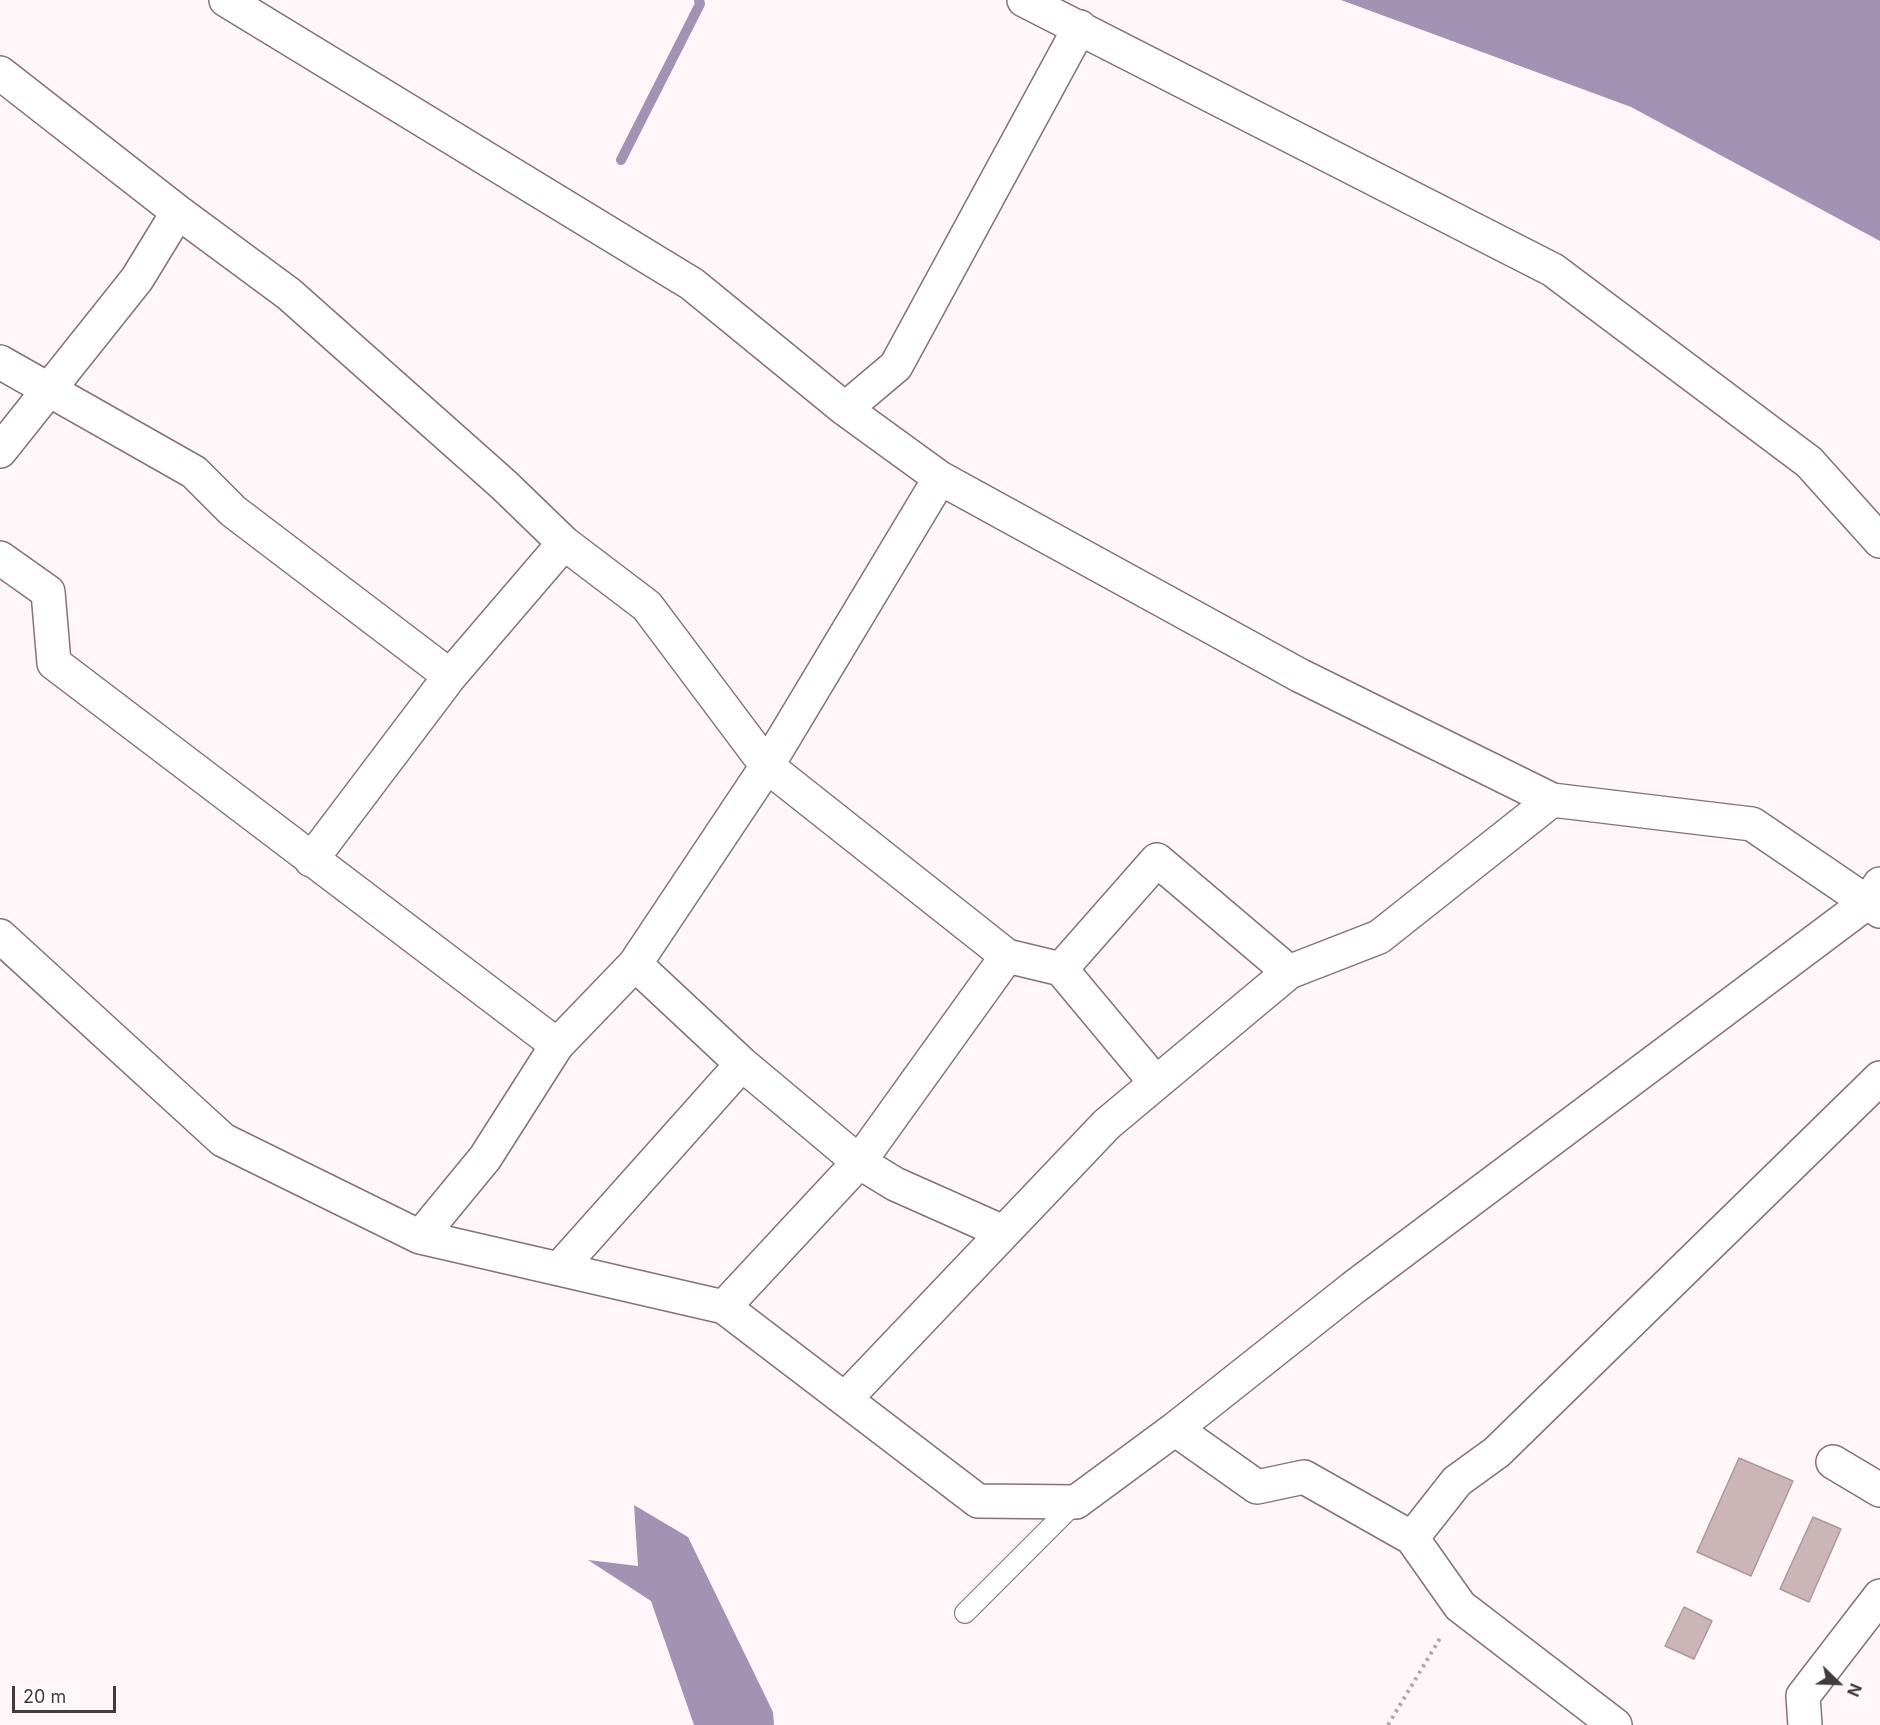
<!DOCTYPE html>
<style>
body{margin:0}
#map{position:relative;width:1880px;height:1725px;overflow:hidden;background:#fff6fa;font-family:Inter,sans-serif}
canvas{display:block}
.north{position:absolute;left:1808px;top:1653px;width:60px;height:60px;-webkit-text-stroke:4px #fff;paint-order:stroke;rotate:113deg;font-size:16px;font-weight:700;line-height:24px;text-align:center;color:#423a3e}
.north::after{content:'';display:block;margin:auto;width:21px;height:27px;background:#423a3e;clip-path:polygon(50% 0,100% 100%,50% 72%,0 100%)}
.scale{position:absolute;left:12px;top:1686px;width:104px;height:27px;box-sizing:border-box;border:3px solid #423a3e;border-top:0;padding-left:8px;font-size:18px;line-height:21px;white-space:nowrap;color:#423a3e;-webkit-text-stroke:4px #fff;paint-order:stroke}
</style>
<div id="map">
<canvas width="1880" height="1725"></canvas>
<div class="north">N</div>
<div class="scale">20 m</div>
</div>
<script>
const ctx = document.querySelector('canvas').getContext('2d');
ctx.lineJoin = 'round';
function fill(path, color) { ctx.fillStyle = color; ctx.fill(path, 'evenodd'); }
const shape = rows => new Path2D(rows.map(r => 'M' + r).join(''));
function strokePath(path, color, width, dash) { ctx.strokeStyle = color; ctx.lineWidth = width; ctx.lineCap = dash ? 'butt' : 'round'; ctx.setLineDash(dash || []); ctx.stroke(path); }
fill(shape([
 [1341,0,1880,0,1880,241,1631,107],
 [634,1505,688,1537,773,1712,774,1725,694,1725,651,1601,588,1560,638,1566]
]), '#a193b4');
strokePath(shape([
 [621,160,700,4,699,0]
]), '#a193b4', 10);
const building = shape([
 [1739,1458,1793,1481,1751,1576,1697,1552,1739,1458],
 [1813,1517,1841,1529,1809,1602,1780,1589,1813,1517],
 [1684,1607,1712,1621,1694,1659,1665,1646,1684,1607]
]);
fill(building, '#cbb5b7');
strokePath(building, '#ae989a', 1.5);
const service = shape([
 [965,1613,1076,1502]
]);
const minor = shape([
 [226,0,692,284,845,409,940,478,1299,675,1552,800,1752,824,1880,911],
 [1024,0,1553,270,1809,462,1880,541],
 [0,73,178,212,289,294,504,485,564,543,647,606,767,766,1007,956,1061,969,1157,860,1289,972],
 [0,362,194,472,233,511,450,676],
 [845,409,896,366,1080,27],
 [0,451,137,279,178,212],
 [0,558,48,592,54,663,557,1045],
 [311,860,450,676,564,543],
 [0,936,223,1140,420,1237,724,1307,978,1501,1076,1502,1175,1429,1353,1288,1869,901,1880,884],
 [635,964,742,1064,859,1162,895,1184,1003,1232],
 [1061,969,1156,1083],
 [420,1237,485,1158,557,1045,635,964,767,766,940,478],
 [559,1269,742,1064],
 [724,1307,859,1162,1007,956],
 [846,1398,1107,1124,1289,972,1379,937,1552,800],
 [1175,1429,1257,1487,1304,1477,1412,1538,1460,1606,1615,1725],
 [1833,1462,1880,1490],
 [1412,1538,1457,1481,1497,1452,1880,1078],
 [1805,1725,1803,1696,1880,1596]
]);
strokePath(service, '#847179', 22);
strokePath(minor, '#847179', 36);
strokePath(shape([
 [1388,1725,1442,1635]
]), '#b1a8ac', 4, [3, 4.5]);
strokePath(service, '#fff', 20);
strokePath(minor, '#fff', 33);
</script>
